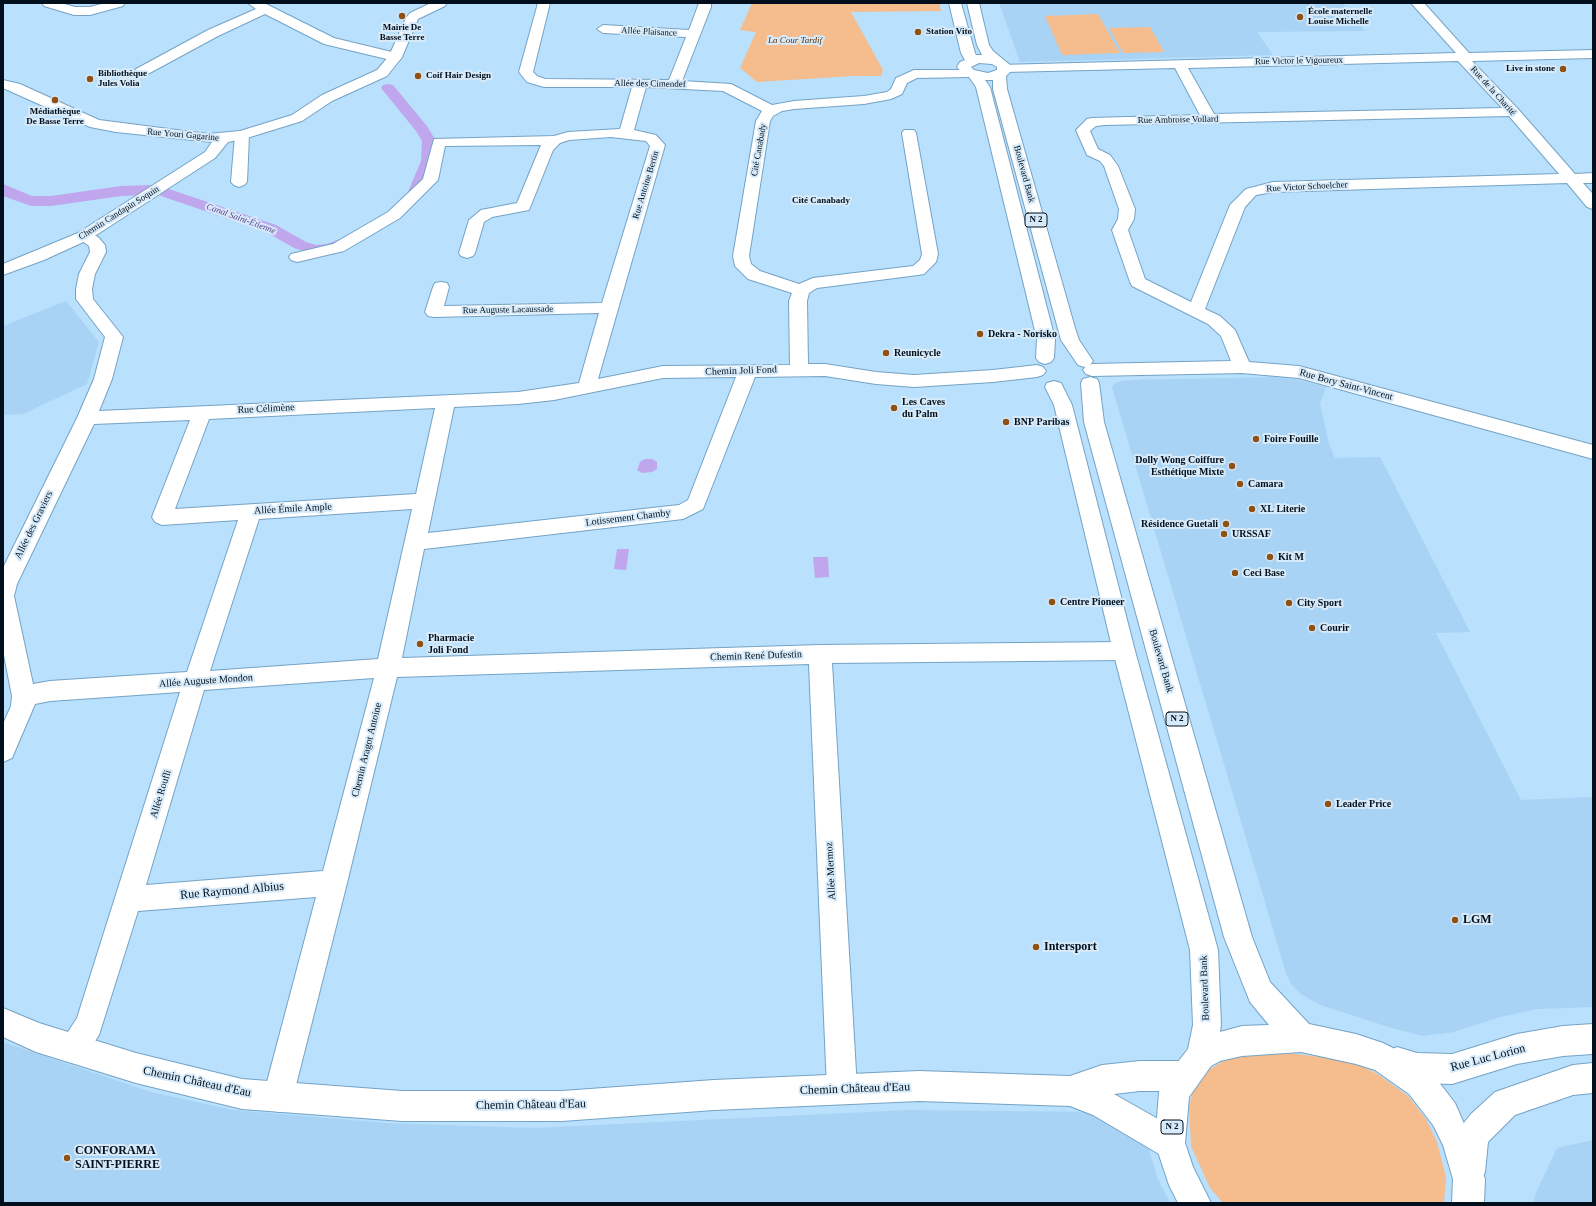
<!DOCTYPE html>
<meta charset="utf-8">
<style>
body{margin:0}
#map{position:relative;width:1596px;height:1206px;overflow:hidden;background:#b9e0fd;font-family:Georgia,serif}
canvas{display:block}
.frame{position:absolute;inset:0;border:4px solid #000f1b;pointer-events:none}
</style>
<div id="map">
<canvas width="1596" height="1206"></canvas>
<div class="frame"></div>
</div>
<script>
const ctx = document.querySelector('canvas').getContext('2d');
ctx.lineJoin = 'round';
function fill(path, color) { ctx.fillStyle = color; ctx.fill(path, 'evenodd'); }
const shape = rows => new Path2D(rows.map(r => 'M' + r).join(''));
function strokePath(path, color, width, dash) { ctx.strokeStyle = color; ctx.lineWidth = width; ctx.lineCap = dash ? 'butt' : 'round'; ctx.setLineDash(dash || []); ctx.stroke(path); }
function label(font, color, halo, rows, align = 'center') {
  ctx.font = font + ' Georgia,serif'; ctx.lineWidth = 4; ctx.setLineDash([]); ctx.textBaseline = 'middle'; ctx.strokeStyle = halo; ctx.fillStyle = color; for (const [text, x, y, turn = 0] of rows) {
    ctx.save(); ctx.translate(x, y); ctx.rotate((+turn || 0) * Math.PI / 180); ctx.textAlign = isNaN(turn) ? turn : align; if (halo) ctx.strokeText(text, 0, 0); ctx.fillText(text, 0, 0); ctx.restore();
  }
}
fill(shape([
 [999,3,1343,3,1365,31,1257,32,1273,55,1020,62],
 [66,301,99,342,87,384,23,414,3,415,3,326],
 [1275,377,1295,379,1326,387,1320,404,1329,444,1335,458,1380,457,1470,632,1436,633,1521,800,1593,797,1593,1007,1538,1009,1500,1017,1454,1032,1423,1036,1392,1028,1323,1006,1302,995,1291,984,1286,973,1112,387,1117,382,1128,380],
 [3,1042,151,1092,233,1110,387,1123,534,1128,910,1110,1088,1112,1145,1136,1157,1177,1170,1203,3,1203],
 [1593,1140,1593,1203,1534,1203,1535,1195,1557,1148]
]), '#a8d3f4');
fill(shape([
 [752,3,939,3,941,11,851,12,883,70,881,76,854,76,757,82,740,68,756,32,740,30],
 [1098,14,1120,53,1062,55,1045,16],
 [1150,27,1164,52,1123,53,1109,28],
 [1272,1051,1353,1061,1379,1075,1408,1096,1426,1119,1437,1142,1446,1177,1444,1203,1223,1203,1210,1188,1191,1146,1189,1107,1193,1091,1202,1074,1236,1053]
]), '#f5bc8e');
fill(shape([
 [645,459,652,459,657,462,657,469,652,472,642,473,637,470,640,462],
 [617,549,629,549,626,570,614,569],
 [813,557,828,557,829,577,815,578]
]), '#bfa6ed');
fill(shape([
 [388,84,393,85,427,126,436,141,435,161,427,188,421,195,416,197,411,195,408,192,421,161,422,141,416,131,381,88,383,85,388,84],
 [3,184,32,196,51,196,121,186,150,185,155,187,158,190,155,193,150,195,121,196,51,206,31,206,3,196,3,184],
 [166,188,276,225,306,242,316,245,327,244,340,239,346,241,348,244,346,247,330,254,309,253,294,248,264,231,161,196,158,193,161,190,166,188]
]), '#bfa6ed');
const street = shape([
 [42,3,61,3,75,7,90,7,105,3,125,3,123,6,90,15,74,15,44,6,42,3],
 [248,3,264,3,334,38,400,54,402,57,400,60,395,61,324,44,265,14,218,36,146,75,136,75,134,72,136,69,208,30,256,9,248,3],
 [538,3,550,3,533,72,537,76,545,79,669,80,686,37,603,33,597,29,603,25,689,30,699,3,711,3,711,7,682,81,731,84,772,105,794,101,864,96,887,92,891,89,896,78,914,70,974,70,976,73,974,76,969,77,917,78,907,83,902,94,891,99,864,104,794,109,782,111,773,116,770,121,749,256,751,264,760,271,799,284,813,278,913,266,920,260,922,254,902,133,904,130,914,130,916,133,938,254,936,262,924,274,918,275,817,288,809,293,807,301,808,364,825,364,876,372,914,375,993,370,1037,365,1043,367,1046,371,1043,375,1037,377,993,382,914,387,876,384,825,376,755,377,703,509,683,519,424,549,402,658,820,645,1124,642,1132,645,1135,651,1132,657,1124,660,832,663,857,1089,853,1100,842,1104,831,1100,827,1089,809,664,397,677,347,883,293,1097,289,1108,278,1112,267,1108,263,1097,316,897,138,911,99,1035,84,1058,74,1063,64,1058,59,1048,64,1038,77,1018,180,692,50,701,35,704,12,758,3,762,3,724,11,706,12,696,3,650,3,568,77,418,94,379,105,337,76,299,76,289,79,274,90,252,89,246,76,236,78,233,84,231,90,233,98,237,105,245,106,252,95,274,92,289,93,299,123,337,112,379,99,411,518,392,579,383,599,313,434,317,428,316,425,312,433,287,435,283,441,282,447,283,449,287,444,306,602,303,650,146,646,141,611,137,569,140,560,143,553,150,529,210,492,217,484,222,475,253,473,256,467,258,461,256,459,253,469,220,481,210,517,203,541,145,445,146,438,180,400,218,344,251,297,262,291,260,289,257,291,254,333,244,388,212,423,179,434,139,554,136,568,132,620,129,632,87,544,87,527,82,519,72,538,3],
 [646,87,723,91,762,111,756,121,733,256,735,266,748,279,792,293,789,301,790,365,663,366,598,379,665,145,656,135,634,130,646,87],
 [736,377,688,500,679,505,428,533,454,407,518,404,554,400,663,378,736,377],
 [435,408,416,494,175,509,209,419,435,408],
 [190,420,152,517,155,522,162,525,238,520,187,672,50,681,33,684,14,596,17,584,94,424,190,420],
 [412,509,378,659,210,671,259,519,412,509],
 [374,678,323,871,146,885,204,690,374,678],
 [1411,3,1424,3,1469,53,1593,50,1593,58,1472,61,1518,109,1575,174,1593,173,1593,183,1583,183,1593,194,1593,209,1587,207,1567,183,1273,192,1256,195,1245,207,1205,309,1220,316,1235,330,1249,362,1299,366,1593,445,1593,459,1299,378,1242,373,1092,376,1086,374,1083,370,1086,366,1092,364,1231,361,1221,336,1208,324,1132,286,1130,282,1112,230,1118,219,1119,209,1104,166,1100,161,1087,155,1076,130,1087,119,1092,118,1200,115,1175,68,1005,72,1000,71,998,68,1000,65,1456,53,1411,3],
 [1458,61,1502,108,1214,114,1188,68,1458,61],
 [1509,116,1559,174,1273,182,1246,189,1230,205,1191,302,1145,279,1128,230,1134,219,1135,209,1118,166,1110,155,1098,149,1090,131,1096,126,1105,125,1509,116],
 [242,131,247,132,249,135,247,182,244,185,239,187,234,185,231,182,235,135,237,132,242,131]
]);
const secondary = shape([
 [431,3,447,3,445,6,418,19,402,57,387,76,332,101,302,121,247,138,228,142,215,158,90,239,44,260,3,275,3,264,78,233,205,152,212,142,116,132,90,127,3,88,3,80,20,84,99,120,208,134,240,131,292,115,322,95,377,70,389,56,406,18,410,13,431,3],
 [3,1008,39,1023,136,1053,242,1079,402,1091,562,1091,714,1080,919,1071,1070,1076,1102,1065,1140,1061,1185,1061,1195,1066,1200,1076,1195,1086,1185,1091,1140,1091,1114,1094,1181,1132,1185,1143,1181,1154,1170,1158,1159,1154,1093,1115,1070,1106,919,1101,714,1110,562,1121,402,1121,242,1109,136,1083,36,1052,3,1037,3,1008],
 [1593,1024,1593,1054,1563,1056,1517,1064,1452,1084,1417,1083,1397,1077,1387,1072,1382,1062,1387,1052,1397,1047,1417,1053,1452,1054,1517,1034,1563,1026,1593,1024],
 [1593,1063,1593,1093,1573,1095,1515,1115,1488,1142,1485,1172,1480,1183,1469,1188,1458,1183,1453,1172,1459,1135,1463,1124,1471,1114,1495,1092,1573,1065,1593,1063]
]);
const primary = shape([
 [949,3,961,3,975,53,976,55,982,55,977,45,967,3,979,3,989,45,993,51,1010,65,1011,71,1006,76,1007,89,1075,328,1079,340,1093,361,1090,365,1084,367,1078,365,1061,340,993,89,993,80,985,80,990,87,1055,339,1054,358,1051,362,1045,364,1039,362,1036,358,1037,339,976,87,969,77,964,76,957,67,960,62,965,60,961,53,949,3],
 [979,63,992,64,997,67,997,70,988,73,974,70,971,67,979,63],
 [1090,377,1097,379,1099,383,1104,422,1252,937,1270,982,1309,1024,1356,1034,1383,1043,1393,1048,1431,1072,1455,1103,1472,1142,1485,1179,1484,1203,1452,1203,1453,1179,1443,1145,1433,1125,1409,1094,1375,1070,1356,1064,1301,1052,1242,1056,1220,1061,1211,1066,1189,1097,1185,1143,1193,1167,1211,1203,1178,1203,1169,1185,1155,1143,1159,1092,1163,1081,1188,1049,1193,1025,1190,950,1113,651,1054,405,1045,387,1047,383,1054,381,1061,383,1072,405,1135,651,1218,950,1221,1025,1220,1032,1242,1026,1269,1025,1250,1002,1224,937,1084,422,1081,383,1083,379,1090,377]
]);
strokePath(street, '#74a3c5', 2);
strokePath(secondary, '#74a3c5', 2);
strokePath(primary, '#74a3c5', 2);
fill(street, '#fff');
fill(secondary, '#fff');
fill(primary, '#fff');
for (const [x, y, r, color] of [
 [402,16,4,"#8e5113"],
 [1300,17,4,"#8e5113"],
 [918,32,4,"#8e5113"],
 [1563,69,4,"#8e5113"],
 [418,76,4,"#8e5113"],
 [90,79,4,"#8e5113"],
 [55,100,4,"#8e5113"],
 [980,334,4,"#8e5113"],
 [886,353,4,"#8e5113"],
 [894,408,4,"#8e5113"],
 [1006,422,4,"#8e5113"],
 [1256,439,4,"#8e5113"],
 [1232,466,4,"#8e5113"],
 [1240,484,4,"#8e5113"],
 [1252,509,4,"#8e5113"],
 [1226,524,4,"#8e5113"],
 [1224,534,4,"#8e5113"],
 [1270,557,4,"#8e5113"],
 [1235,573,4,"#8e5113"],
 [1052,602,4,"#8e5113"],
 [1289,603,4,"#8e5113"],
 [1312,628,4,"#8e5113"],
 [420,644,4,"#8e5113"],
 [1328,804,4,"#8e5113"],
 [1455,920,4,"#8e5113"],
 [1036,947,4,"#8e5113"],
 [67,1158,4,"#8e5113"]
]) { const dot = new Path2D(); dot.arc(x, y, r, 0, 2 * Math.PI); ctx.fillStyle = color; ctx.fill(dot); strokePath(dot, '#d7eaf9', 1.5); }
label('bold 9px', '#000f1b', '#d7eaf9', [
 ["École maternelle",1308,12],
 ["Louise Michelle",1308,22],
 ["Mairie De",402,28,"center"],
 ["Basse Terre",402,38,"center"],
 ["Station Vito",926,32],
 ["Live in stone",1555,69,"right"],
 ["Bibliothèque",98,74],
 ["Jules Volia",98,84],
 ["Coif Hair Design",426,76],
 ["Médiathèque",55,112,"center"],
 ["De Basse Terre",55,122,"center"]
], 'left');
label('9px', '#000f1b', '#d7eaf9', [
 ["Allée Plaisance",649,32,3],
 ["Rue Victor le Vigoureux",1299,61,-1],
 ["Allée des Cimendef",650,84,1],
 ["Rue de la Charité",1493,91,48],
 ["Rue Ambroise Vollard",1178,120,-1],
 ["Rue Youri Gagarine",183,135,5],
 ["Cité Canabady",759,150,-80],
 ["Boulevard Bank",1024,174,75],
 ["Rue Antoine Bertin",646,185,-73],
 ["Rue Victor Schoelcher",1307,187,-3],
 ["Chemin Candapin Soquin",119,213,-32],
 ["Rue Auguste Lacaussade",508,310,-1]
]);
label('italic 9px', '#562d01', '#d7eaf9', [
 ["La Cour Tardif",795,41]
]);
label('bold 9px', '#000f1b', '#d7eaf9', [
 ["Cité Canabady",821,201]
]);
label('italic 9px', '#603d90', '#d7eaf9', [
 ["Canal Saint-Étienne",241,219,20]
]);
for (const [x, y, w] of [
 [1036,220,22],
 [1177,719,22],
 [1172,1127,22]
]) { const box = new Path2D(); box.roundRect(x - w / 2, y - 7, w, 14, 3); ctx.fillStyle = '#d7eaf9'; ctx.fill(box); strokePath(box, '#000f1b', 1); }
label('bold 9px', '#000f1b', null, [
 ["N 2",1036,220],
 ["N 2",1177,719],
 ["N 2",1172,1127]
]);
label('bold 10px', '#000f1b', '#d7eaf9', [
 ["Dekra - Norisko",988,334],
 ["Reunicycle",894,353],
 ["Les Caves",902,402],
 ["du Palm",902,414],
 ["BNP Paribas",1014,422],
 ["Foire Fouille",1264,439],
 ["Dolly Wong Coiffure",1224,460,"right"],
 ["Esthétique Mixte",1224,472,"right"],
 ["Camara",1248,484],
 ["XL Literie",1260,509],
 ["Résidence Guetali",1218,524,"right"],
 ["URSSAF",1232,534],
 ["Kit M",1278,557],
 ["Ceci Base",1243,573],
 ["Centre Pioneer",1060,602],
 ["City Sport",1297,603],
 ["Courir",1320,628],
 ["Pharmacie",428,638],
 ["Joli Fond",428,650],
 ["Leader Price",1336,804]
], 'left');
label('10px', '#000f1b', '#d7eaf9', [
 ["Chemin Joli Fond",741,371,-2],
 ["Rue Bory Saint-Vincent",1346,385,15],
 ["Rue Célimène",266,409,-3],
 ["Allée Émile Ample",293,509,-3],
 ["Lotissement Chamby",628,518,-7],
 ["Allée des Graviers",34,525,-64],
 ["Chemin René Dufestin",756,656,-2],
 ["Boulevard Bank",1161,661,74],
 ["Allée Auguste Mondon",206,681,-4],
 ["Chemin Aragot Antoine",367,750,-76],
 ["Allée Roufli",161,794,-73],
 ["Allée Mermoz",831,871,-93],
 ["Boulevard Bank",1205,988,-92]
]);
label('12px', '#000f1b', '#d7eaf9', [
 ["Rue Raymond Albius",232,891,-5],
 ["Rue Luc Lorion",1488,1058,-15],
 ["Chemin Château d'Eau",197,1082,12],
 ["Chemin Château d'Eau",855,1089,-2],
 ["Chemin Château d'Eau",531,1105,-1]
]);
label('bold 12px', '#000f1b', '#d7eaf9', [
 ["LGM",1463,920],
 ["Intersport",1044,947],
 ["CONFORAMA",75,1151],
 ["SAINT-PIERRE",75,1165]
], 'left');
</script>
